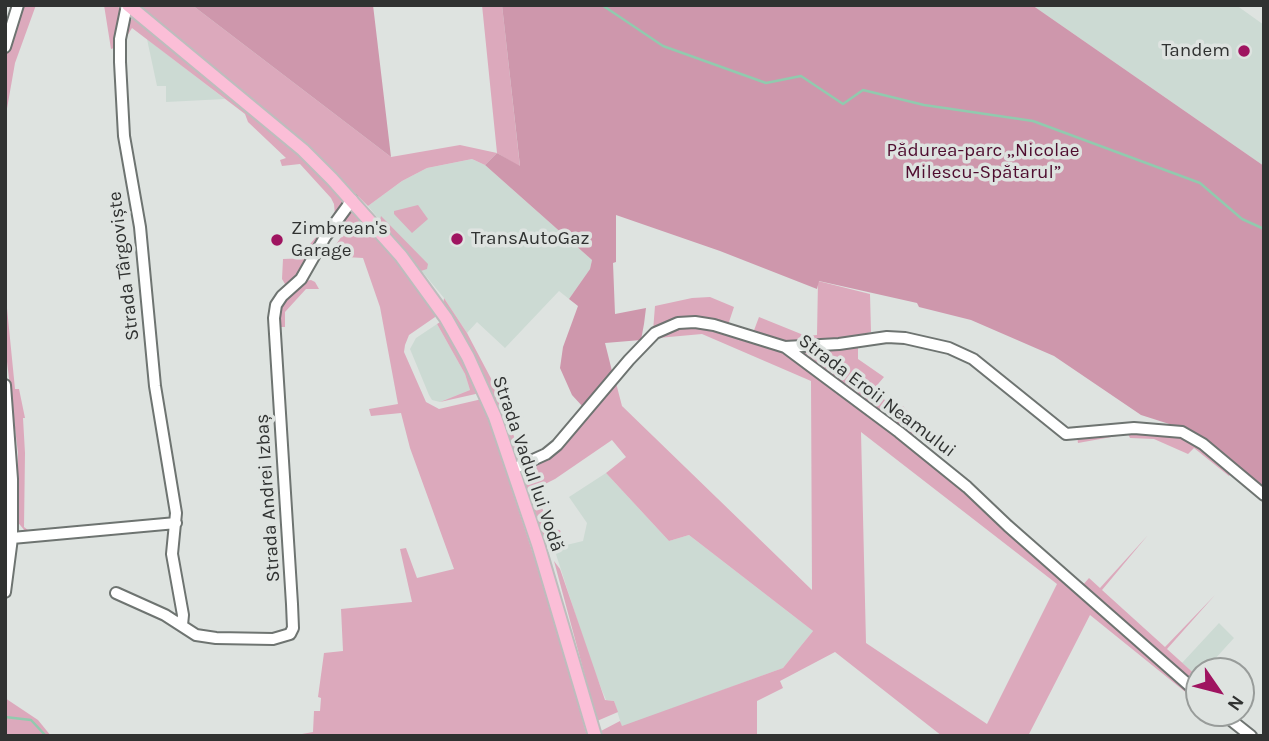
<!DOCTYPE html>
<meta charset="utf-8">
<style>
body{margin:0}
#map{position:relative;width:1269px;height:741px;overflow:hidden;background:#dee3e0;font-family:Karla,sans-serif}
canvas{display:block}
.frame{position:absolute;inset:0;border:7px solid #303231;pointer-events:none}
.north{position:absolute;left:1185px;top:657px;width:70px;height:70px;box-sizing:border-box;background:#dee3e0;border:2px solid #989c9a;border-radius:50%;rotate:125deg;font-size:19px;font-weight:700;line-height:28px;text-align:center;color:#303231}
.north::after{content:'';display:block;margin:auto;width:24px;height:32px;background:#9f1460;clip-path:polygon(50% 0,100% 100%,50% 72%,0 100%)}
</style>
<div id="map">
<canvas width="1269" height="741"></canvas>
<div class="frame"></div>
<div class="north">N</div>
</div>
<script>
const ctx = document.querySelector('canvas').getContext('2d');
ctx.lineJoin = 'round';
function fill(path, color) { ctx.fillStyle = color; ctx.fill(path, 'evenodd'); }
const shape = rows => new Path2D(rows.map(r => 'M' + r).join(''));
function strokePath(path, color, width, dash) { ctx.strokeStyle = color; ctx.lineWidth = width; ctx.lineCap = dash ? 'butt' : 'round'; ctx.setLineDash(dash || []); ctx.stroke(path); }
function label(font, color, halo, rows, align = 'center') {
  ctx.font = font + ' Karla,sans-serif'; ctx.lineWidth = 7; ctx.setLineDash([]); ctx.textBaseline = 'middle'; ctx.strokeStyle = halo; ctx.fillStyle = color; for (const [text, x, y, turn = 0] of rows) {
    ctx.save(); ctx.translate(x, y); ctx.rotate((+turn || 0) * Math.PI / 180); ctx.textAlign = isNaN(turn) ? turn : align; if (halo) ctx.strokeText(text, 0, 0); ctx.fillText(text, 0, 0); ctx.restore();
  }
}
fill(shape([
 [1032,5,1236,5,1264,25,1264,166],
 [147,39,225,99,166,102,166,86,157,86],
 [472,159,485,165,592,260,590,269,569,299,559,291,505,348,477,322,467,333,444,298,368,206,402,181,427,168],
 [437,324,465,374,470,390,440,402,432,400,429,395,410,349,416,338],
 [606,473,669,541,689,535,813,631,783,668,622,727,614,701,606,700,592,666,554,548,583,541,587,523,569,497],
 [1219,623,1234,638,1204,671,1199,671,1198,677,1182,663]
]), '#ccdad3');
fill(shape([
 [24,5,36,5,15,63,5,120,5,59],
 [104,5,118,5,120,11,117,47,111,49],
 [135,5,192,5,391,157,460,145,497,153,482,5,502,5,520,167,497,153,485,165,472,159,427,168,402,181,368,206,308,147],
 [133,17,303,157,347,202,312,249,304,251,335,215,334,204,331,198,300,164,282,166,280,160,286,158,248,122,245,114,132,28,127,36,128,26],
 [418,205,428,219,412,233,394,214,394,211],
 [354,207,401,263,438,315,409,335,405,345,404,352,426,402,439,409,482,399,549,602,587,736,291,736,313,732,314,711,320,711,321,698,318,697,324,653,343,651,341,609,412,602,400,549,406,548,417,578,454,569,410,448,401,413,371,416,369,409,398,404,380,307,363,258,328,256,346,230,339,225],
 [381,216,428,264,427,269,421,271,380,220],
 [309,258,305,268,289,286,285,284,282,279,283,259],
 [311,280,315,282,319,289,306,289,285,312,285,327,278,327,280,304,305,281],
 [818,281,870,294,871,332,839,341,783,342,753,333,759,317,806,336,817,335],
 [5,288,15,389,19,389,25,418,23,418,25,453,24,527,28,530,25,531,16,520,18,453,5,345],
 [710,297,734,307,728,325,704,318,653,331,655,306,692,298],
 [444,298,467,333,496,388,522,458,514,460,489,388,461,333,443,305],
 [442,321,470,372,480,393,440,402,470,390,465,374,437,324],
 [689,325,777,349,813,372,965,489,1199,700,1199,703,1090,615,1028,736,942,736,835,652,780,681,783,688,757,701,757,736,601,736,599,732,620,721,622,726,783,668,813,631,689,535,669,541,606,473,626,457,612,440,555,479,535,489,525,491,518,473,549,456,571,437,616,383,622,406,812,590,811,381,702,334,658,338],
 [861,432,1057,584,987,724,866,643],
 [858,346,858,359,884,377,873,390,891,405,881,415,795,350],
 [903,406,920,426,912,437,891,421],
 [1127,431,1178,434,1190,439,1231,473,1229,476,1194,448,1188,454,1154,439,1130,438,1128,434,1078,443,1077,437],
 [540,502,550,529,560,530,561,533,541,538,529,503],
 [1148,535,1102,590,1165,647,1215,595,1167,649,1199,678,1199,690,1082,586,1089,578,1100,588],
 [554,561,560,569,605,700,614,701,618,712,597,721],
 [5,698,38,720,51,736,5,736]
]), '#dca9bc');
fill(shape([
 [192,5,373,5,391,157],
 [502,5,1032,5,1264,166,1264,489,1185,429,1141,415,1054,356,971,320,919,307,917,303,819,281,817,289,720,251,616,215,616,262,613,263,615,314,646,308,644,324,641,340,605,343,612,371,583,407,572,395,560,368,563,347,578,306,569,299,590,269,592,260,485,165,497,153,520,166]
]), '#ce97ac');
strokePath(shape([
 [602,5,663,46,766,83,801,76,843,104,863,90,924,105,1033,121,1200,183,1242,219,1264,229],
 [5,717,31,720,46,736]
]), '#91caae', 2.5);
const minor = shape([
 [127,5,120,39,120,62,124,136,140,227,155,386,176,513,172,554,183,615,182,625],
 [5,47,18,5],
 [785,347,839,344,887,337,905,338,949,348,973,359,1066,434,1134,428,1182,432,1203,444,1264,495],
 [5,385,12,479,12,538,5,592],
 [513,469,546,454,557,445,629,360,655,333,678,323,695,322,714,325,785,347,899,432,967,487,1008,526,1199,694],
 [12,538,176,523],
 [116,593,165,615,196,635,216,638,273,639,290,634,293,628,292,604,274,318,276,305,282,296,301,279,325,237,352,200],
 [1222,713,1251,736]
]);
const major = shape([
 [128,5,303,150,332,179,401,256,446,318,468,357,495,417,538,544,595,736]
]);
strokePath(minor, '#6e7471', 14);
strokePath(major, '#bdbdbd', 16);
strokePath(minor, '#fff', 10);
strokePath(major, '#fbbed7', 12);
for (const [x, y, r, color] of [
 [1244,51,7,"#9f1460"],
 [457,239,7,"#9f1460"],
 [277,240,7,"#9f1460"]
]) { const dot = new Path2D(); dot.arc(x, y, r, 0, 2 * Math.PI); ctx.fillStyle = color; ctx.fill(dot); strokePath(dot, '#dee3e0', 2.5); }
label('19px', '#303231', '#dee3e0', [
 ["Tandem",1230,51,"right"],
 ["Zimbrean's",291,229],
 ["Garage",291,251],
 ["TransAutoGaz",471,239]
], 'left');
label('19px', '#4f0d2f', '#dee3e0', [
 ["Pădurea-parc „Nicolae",983,151],
 ["Milescu-Spătarul”",983,173]
]);
label('19px', '#303231', '#dee3e0', [
 ["Strada Târgoviște",124,266,-97],
 ["Strada Eroii Neamului",877,396,37],
 ["Strada Vadul lui Vodă",528,464,71],
 ["Strada Andrei Izbaș",268,498,-94]
]);
</script>
